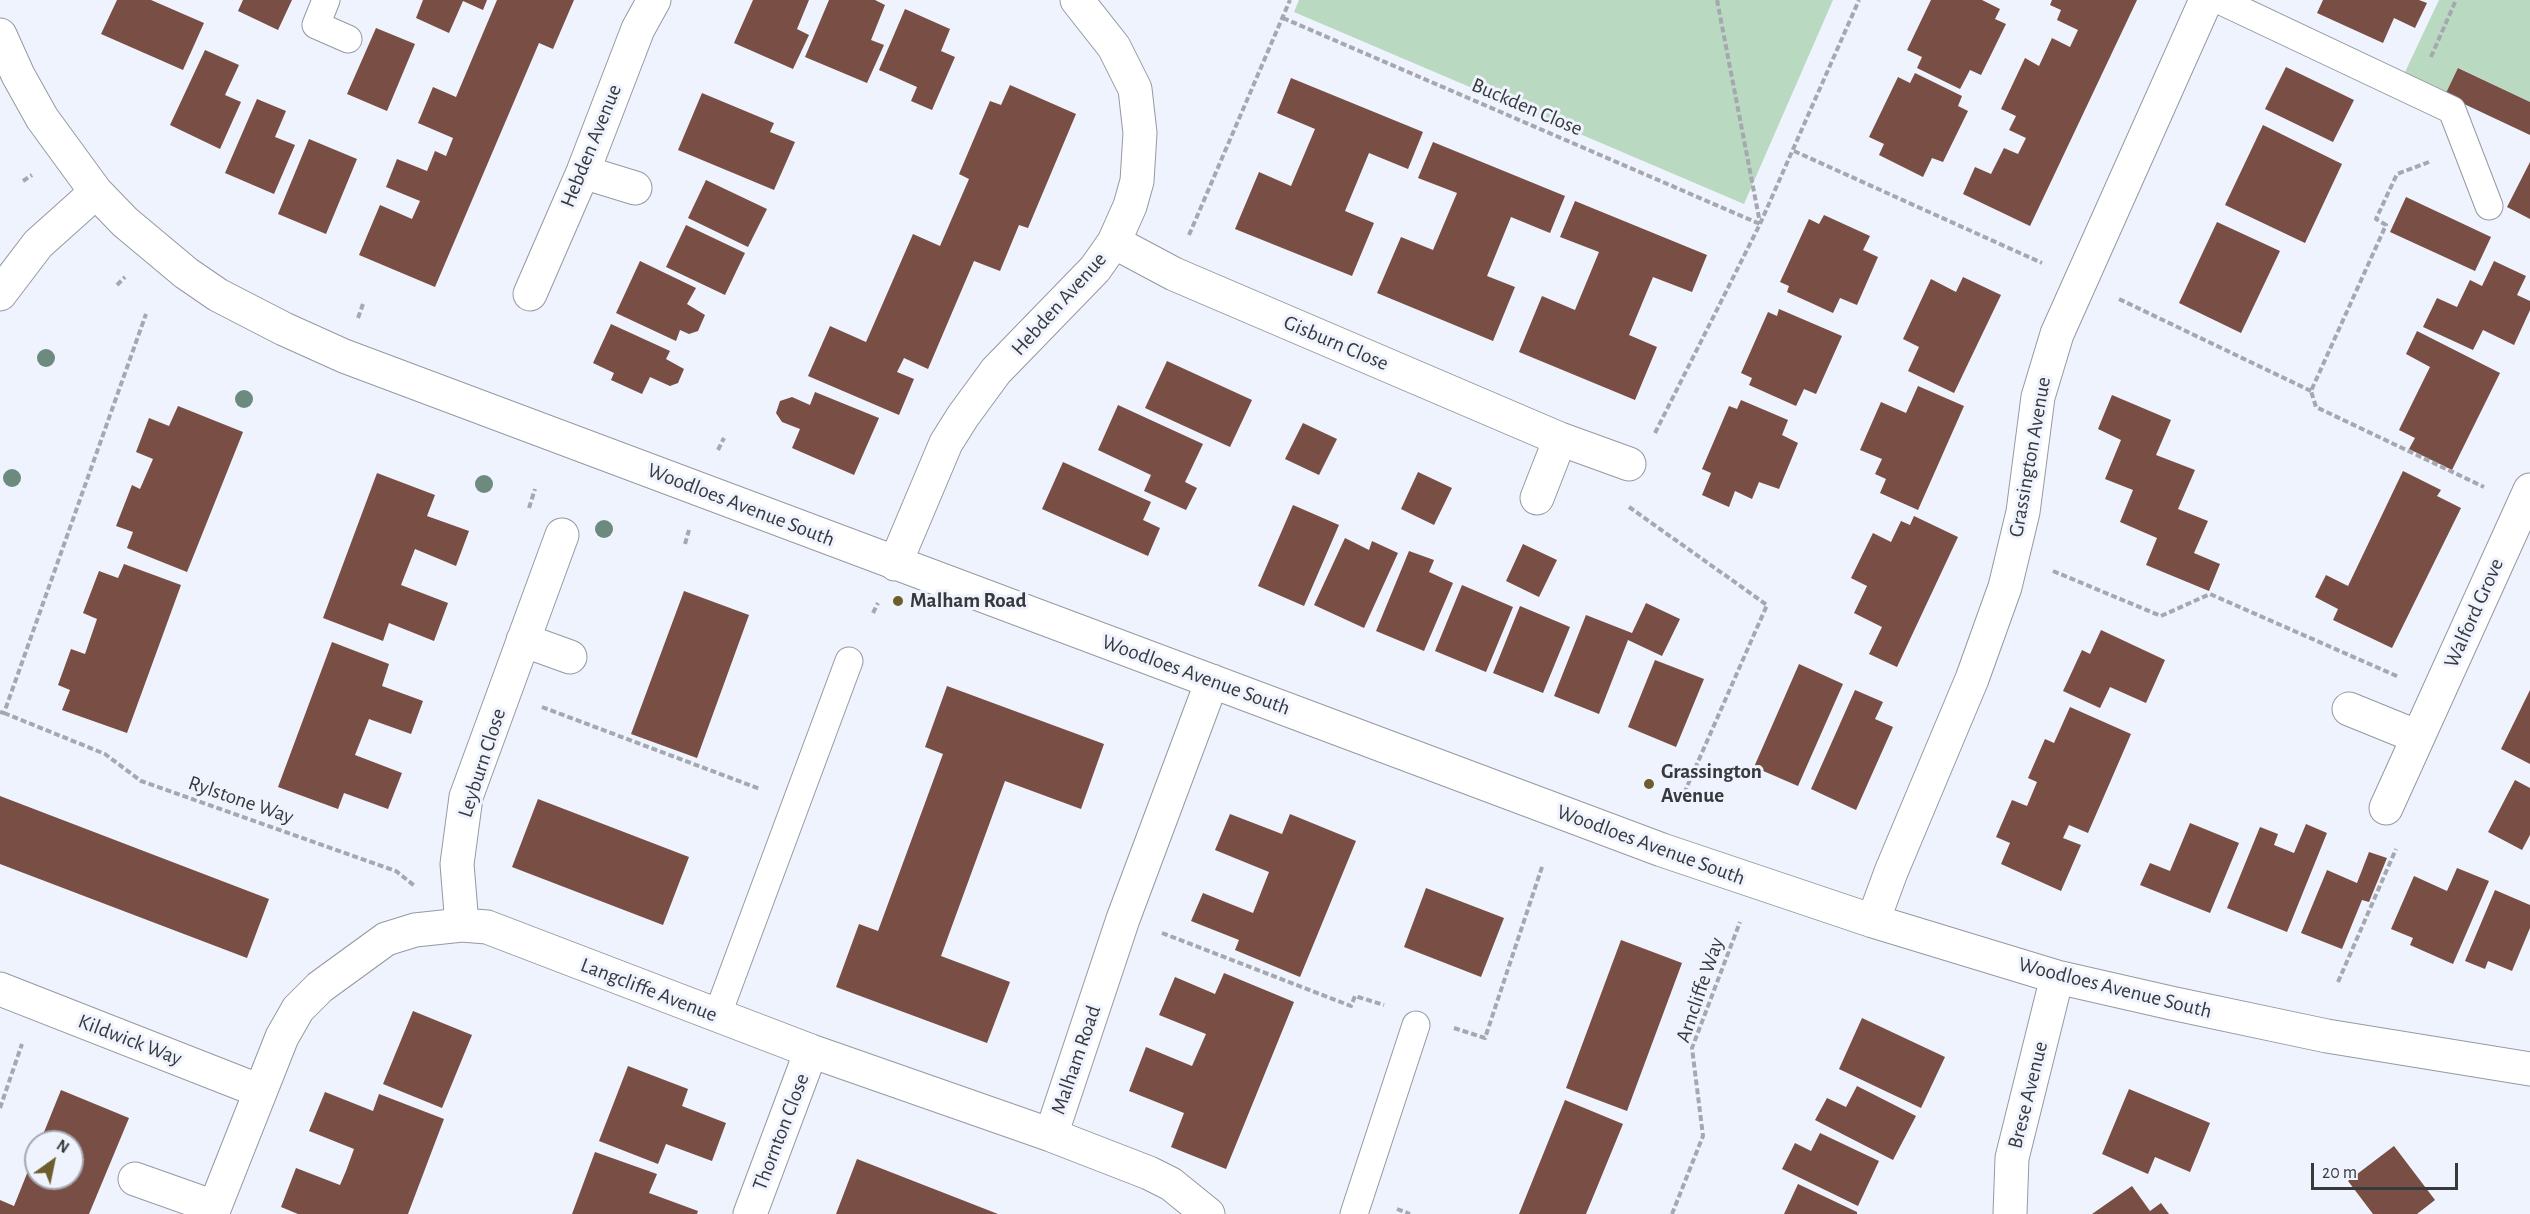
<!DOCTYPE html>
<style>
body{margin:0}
#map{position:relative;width:2530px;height:1214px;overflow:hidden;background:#eff3fd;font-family:"Alegreya Sans",sans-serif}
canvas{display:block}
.north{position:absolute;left:24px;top:1130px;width:60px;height:60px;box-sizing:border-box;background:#eff3fd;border:2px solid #a6a9b0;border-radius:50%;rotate:33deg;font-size:16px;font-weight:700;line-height:24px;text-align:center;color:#38393d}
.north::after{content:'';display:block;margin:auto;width:21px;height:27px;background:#6c5d2a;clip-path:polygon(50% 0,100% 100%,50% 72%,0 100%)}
.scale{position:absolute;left:2311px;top:1163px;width:147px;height:27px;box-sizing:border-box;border:3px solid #38393d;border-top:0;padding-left:8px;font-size:18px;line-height:21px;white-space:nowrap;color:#38393d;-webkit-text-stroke:4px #eff3fd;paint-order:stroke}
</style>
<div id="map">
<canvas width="2530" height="1214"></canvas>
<div class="north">N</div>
<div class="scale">20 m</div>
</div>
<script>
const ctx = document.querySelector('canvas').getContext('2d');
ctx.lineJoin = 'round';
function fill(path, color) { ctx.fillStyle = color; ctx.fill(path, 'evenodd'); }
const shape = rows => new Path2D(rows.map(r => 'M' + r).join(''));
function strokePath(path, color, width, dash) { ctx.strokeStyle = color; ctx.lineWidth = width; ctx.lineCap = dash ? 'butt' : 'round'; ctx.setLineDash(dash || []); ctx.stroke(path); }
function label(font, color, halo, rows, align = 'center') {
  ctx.font = font + ' "Alegreya Sans",sans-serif'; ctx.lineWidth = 6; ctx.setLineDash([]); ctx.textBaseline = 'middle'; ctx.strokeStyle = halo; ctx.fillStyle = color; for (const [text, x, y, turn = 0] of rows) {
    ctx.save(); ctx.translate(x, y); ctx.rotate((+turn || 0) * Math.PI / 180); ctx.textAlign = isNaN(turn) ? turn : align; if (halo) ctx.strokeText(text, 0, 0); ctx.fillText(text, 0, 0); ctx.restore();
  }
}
fill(shape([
 [1299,0,1833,0,1744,204,1294,12],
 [2439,0,2530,0,2530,102,2459,68,2445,95,2405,72]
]), '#b9d9c0');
fill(shape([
 [117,0,151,0,204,23,183,70,101,34],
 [243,0,292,0,278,30,238,11],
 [423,0,487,0,483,10,463,1,449,33,416,18],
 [497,0,574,0,553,49,539,43,435,287,359,255,380,205,412,219,420,201,386,187,397,159,427,171,435,151,446,156,453,138,418,123,433,87,456,97],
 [753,0,809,0,797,29,809,35,793,69,734,43],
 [829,0,875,0,885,5,871,40,884,45,867,83,805,57],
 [1931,0,1982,0,2000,9,1995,19,2006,24,1981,75,1970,70,1960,89,1917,68,1922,57,1907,50],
 [2052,0,2137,0,2030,226,1963,194,1975,167,1991,174,2004,148,2018,154,2026,138,2009,130,2016,116,2001,109,2025,58,2039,66,2052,38,2070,47,2078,30,2057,20,2061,10,2050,5],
 [2323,0,2419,0,2427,3,2415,28,2394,18,2383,43,2317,13],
 [905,9,950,29,941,51,955,57,932,110,911,101,917,87,879,70],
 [376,28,415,44,387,111,347,94],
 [205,50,239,65,225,95,241,102,220,149,170,125],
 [2286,67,2354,100,2333,142,2265,109],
 [2458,68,2530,102,2530,135,2445,95],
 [1915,73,1962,96,1958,106,1968,111,1943,162,1932,158,1923,177,1879,155,1884,144,1869,137,1898,77,1910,83],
 [1291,78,1423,132,1408,169,1369,153,1345,211,1374,223,1352,276,1235,229,1259,172,1291,186,1315,129,1277,113],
 [1010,85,1076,114,1028,228,1019,225,1000,271,974,261,928,369,904,358,897,372,914,379,899,415,808,376,830,326,866,342,913,234,940,246,969,179,959,174,990,101,1001,105],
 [702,93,774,123,770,132,795,142,774,190,678,150],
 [257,99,286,111,275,137,295,145,274,194,225,173],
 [2263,125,2342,164,2305,243,2225,205],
 [309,139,357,159,326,234,278,214],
 [1433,142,1565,196,1550,233,1511,217,1487,276,1515,287,1493,341,1377,293,1401,237,1433,250,1457,193,1418,178],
 [2530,162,2530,219,2507,207],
 [706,180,767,209,748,247,688,218],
 [2406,197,2491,237,2475,271,2390,232],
 [1575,201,1707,255,1692,292,1653,277,1629,335,1657,347,1635,400,1519,352,1542,296,1575,310,1599,252,1560,237],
 [1824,215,1870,236,1863,250,1878,257,1857,305,1840,298,1833,313,1787,292,1789,286,1780,282,1809,219,1819,224],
 [2217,222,2280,251,2241,333,2179,303],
 [686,225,745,253,725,295,666,267],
 [640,261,696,288,687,304,705,315,698,331,689,334,680,330,676,341,616,313],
 [2494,261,2526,276,2517,295,2530,301,2530,310,2514,345,2483,330,2473,350,2423,327,2437,298,2457,307,2470,280,2482,286],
 [1963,277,2001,295,1954,393,1908,371,1919,347,1903,339,1931,279,1956,292],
 [1779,309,1842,336,1816,394,1804,389,1796,406,1749,385,1752,378,1741,373,1768,312,1777,316],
 [611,324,670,351,666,359,684,369,678,383,670,386,650,377,642,394,611,380,614,373,593,363],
 [2417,331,2500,373,2452,470,2409,449,2415,438,2399,430,2430,367,2406,354],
 [1167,361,1252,400,1230,447,1145,408],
 [1918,386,1964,406,1918,510,1880,493,1886,479,1875,474,1882,459,1860,450,1881,402,1906,413],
 [815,392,879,418,854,475,792,448,800,429,782,422,776,413,780,401,792,397,810,405],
 [2112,395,2171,420,2156,455,2195,470,2178,509,2208,521,2194,553,2220,564,2209,591,2146,565,2157,538,2120,522,2133,490,2105,479,2121,440,2098,429],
 [1741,400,1788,420,1782,435,1798,443,1779,489,1759,482,1752,499,1735,491,1729,507,1702,495,1711,473,1702,469,1729,406,1737,409],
 [1118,405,1203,444,1185,482,1197,488,1186,510,1144,491,1151,475,1098,450],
 [178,406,243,432,187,572,127,548,133,532,116,526,132,485,140,489,153,459,136,452,149,418,169,426],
 [1303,423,1337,439,1319,475,1285,459],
 [1063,462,1151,502,1143,520,1160,528,1148,556,1042,509],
 [2403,471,2441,490,2437,496,2461,508,2392,648,2333,620,2338,609,2315,597,2326,575,2348,586],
 [1418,472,1452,488,1434,525,1401,509],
 [377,473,435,495,427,516,469,531,456,566,415,549,401,585,448,603,434,641,389,623,383,641,323,618],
 [1293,505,1339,525,1304,606,1258,586],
 [1914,516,1958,537,1897,667,1869,654,1882,627,1854,613,1867,586,1851,578,1873,533,1891,542,1901,521,1910,525],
 [1345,538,1369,550,1372,541,1398,553,1364,628,1314,605],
 [1523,544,1557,560,1539,597,1506,581],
 [1409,551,1434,560,1429,572,1453,583,1424,651,1376,631],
 [124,564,181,585,127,733,62,710,70,690,58,685,71,649,85,654,97,619,83,613,99,571,118,578],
 [1462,585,1513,607,1486,672,1435,651],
 [684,591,749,615,697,758,631,734],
 [1646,603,1680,619,1662,656,1628,640,1599,714,1554,696,1586,615,1632,633],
 [1520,606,1570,627,1543,693,1493,673],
 [2101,630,2165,660,2146,703,2110,687,2100,708,2063,691,2082,650,2090,654],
 [332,642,389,664,382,686,423,701,411,734,369,719,355,755,402,773,388,809,344,793,338,809,278,787],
 [1655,660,1704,679,1676,747,1628,727],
 [1799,664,1843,684,1798,786,1754,767],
 [947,686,1104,744,1081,809,1005,781,941,956,1010,982,987,1043,836,987,859,924,878,931,943,754,925,747],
 [1855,690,1883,702,1875,719,1893,727,1856,810,1811,789],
 [2530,690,2530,764,2501,749],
 [2070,707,2131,734,2088,833,2069,825,2063,838,2081,845,2061,891,2001,864,2010,843,1996,837,2012,800,2027,806,2037,782,2028,778,2045,739,2054,743],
 [2515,780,2530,788,2530,835,2522,850,2488,832],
 [0,796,269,899,247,958,0,864],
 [538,799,689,857,663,925,512,867],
 [1230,814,1282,834,1290,814,1356,841,1300,977,1235,950,1239,940,1191,921,1203,893,1253,913,1269,872,1215,850],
 [2190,823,2239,843,2210,913,2140,885,2150,863,2170,871],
 [2306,824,2327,833,2287,932,2227,908,2260,827,2278,834,2274,845,2294,853],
 [2369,852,2387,858,2369,902,2362,900,2342,949,2301,933,2327,870,2357,883],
 [2457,868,2489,881,2453,964,2410,945,2413,938,2391,929,2414,876,2447,891],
 [1426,888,1504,918,1481,977,1404,947],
 [2495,890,2530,905,2530,928,2512,971,2488,961,2485,969,2465,961],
 [1621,940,1682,963,1627,1111,1566,1088],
 [1224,973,1294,1002,1226,1169,1171,1147,1184,1113,1129,1091,1146,1047,1192,1066,1206,1034,1159,1015,1175,977,1215,994],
 [413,1011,472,1035,442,1108,383,1084],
 [1862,1018,1945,1057,1921,1108,1839,1069],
 [628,1066,688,1089,682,1106,726,1123,712,1161,666,1144,658,1164,599,1141],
 [1857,1086,1916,1116,1893,1160,1815,1120,1827,1098,1846,1107],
 [2129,1089,2210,1123,2190,1172,2155,1157,2148,1174,2102,1154],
 [61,1090,129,1118,89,1214,0,1214,0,1200,14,1206,36,1151,36,1178,72,1178,72,1142,40,1142],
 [325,1092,373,1111,379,1094,444,1119,408,1214,298,1214,281,1207,296,1168,340,1185,346,1171,354,1149,309,1131],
 [1565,1100,1623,1124,1586,1214,1519,1214],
 [1820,1133,1879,1161,1858,1206,1782,1169,1795,1143,1811,1151],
 [2394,1146,2435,1200,2417,1214,2373,1214,2348,1181],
 [595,1152,657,1174,649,1193,698,1211,697,1214,572,1214],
 [857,1159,998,1214,836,1214],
 [1798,1184,1857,1212,1857,1214,1784,1214],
 [2132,1186,2150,1211,2161,1203,2169,1214,2092,1214]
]), '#794e44');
const lane = shape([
 [326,0,316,25,348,39],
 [2219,0,2452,110,2489,206],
 [717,1016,849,661],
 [1354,1214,1416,1025]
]);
const street = shape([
 [0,35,18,75,42,118,96,192,125,222,186,273,218,295,284,329,344,356,1662,850,1873,921,2057,977,2171,1003,2327,1036,2530,1069],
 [583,172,635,188],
 [1114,242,1174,274,1560,439,1629,464],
 [0,294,38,244,96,192],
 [530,294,583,172,638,29,654,0],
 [1537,498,1560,439],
 [895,564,946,443,963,416,996,371,1095,269,1114,242,1130,206,1137,181,1140,133,1135,89,1114,47,1077,0],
 [523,640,570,657],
 [2349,709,2418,737],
 [2386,808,2530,490],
 [1873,921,1891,872,1972,679,2005,587,2023,512,2038,397,2057,334,2206,0],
 [462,925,457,864,466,797,562,535],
 [0,989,260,1091],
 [1051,1135,1123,919,1212,681],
 [135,1179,214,1207],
 [212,1214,282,1037,298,1009,320,987,386,939,415,930,462,925,487,927,811,1051,1051,1135,1149,1173,1171,1184,1208,1214],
 [750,1214,811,1051],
 [2010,1214,2012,1158,2057,977]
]);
strokePath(lane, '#9599a1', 29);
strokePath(street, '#9599a1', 35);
strokePath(shape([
 [1717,0,1760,223],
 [1283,18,1760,224],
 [2431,57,2456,0],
 [1794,151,2042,263],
 [2429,162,2397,174,2376,219,2386,225,2311,391,2316,407,2484,487],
 [23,181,32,175],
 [1189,235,1290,0],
 [117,285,125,277],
 [2119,299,2311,391],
 [358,318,363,304],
 [1655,433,1760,224,1859,0],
 [718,450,724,438],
 [1629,507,1767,605,1682,798],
 [529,508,535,489],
 [685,544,689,530],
 [2053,571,2161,616,2210,594,2399,677],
 [873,613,878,603],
 [542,707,760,789],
 [0,712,4,713,146,314],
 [4,713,105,754,141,781,396,871,416,887],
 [1162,933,1351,1006,1355,996,1384,1005],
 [2338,982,2396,849],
 [1454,1028,1485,1038,1543,864],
 [0,1108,22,1044],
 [1397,1209,1410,1214],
 [1672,1214,1703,1136,1692,1048,1740,922]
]), '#a5a8af', 4, [6, 3]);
strokePath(lane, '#fff', 27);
strokePath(street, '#fff', 33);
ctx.fillStyle = '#6d8a7e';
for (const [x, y] of [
 [46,358],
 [244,399],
 [12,478],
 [484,484],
 [604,529]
]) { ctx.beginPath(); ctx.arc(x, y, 9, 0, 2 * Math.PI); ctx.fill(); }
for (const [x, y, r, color] of [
 [898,601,6,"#6c5d2a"],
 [1649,784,6,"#6c5d2a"]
]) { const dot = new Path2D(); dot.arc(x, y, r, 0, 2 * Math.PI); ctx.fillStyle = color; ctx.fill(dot); strokePath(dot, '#eff3fd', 2); }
label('21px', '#38393d', '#eff3fd', [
 ["Buckden Close",1527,107,23],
 ["Hebden Avenue",591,146,-68],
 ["Hebden Avenue",1059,304,-48],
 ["Gisburn Close",1336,343,23],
 ["Grassington Avenue",2030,457,-80],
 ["Woodloes Avenue South",741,505,21],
 ["Walford Grove",2474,613,-66],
 ["Woodloes Avenue South",1196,675,20],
 ["Leyburn Close",482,763,-72],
 ["Rylstone Way",241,800,19],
 ["Woodloes Avenue South",1651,845,20],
 ["Woodloes Avenue South",2115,988,14],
 ["Langcliffe Avenue",649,990,21],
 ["Arncliffe Way",1700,990,-71],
 ["Kildwick Way",130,1040,21],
 ["Malham Road",1076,1060,-71],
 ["Brese Avenue",2028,1095,-76],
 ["Thornton Close",781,1132,-69]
]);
label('bold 21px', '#38393d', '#eff3fd', [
 ["Malham Road",910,601],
 ["Grassington",1661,772],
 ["Avenue",1661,796]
], 'left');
</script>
